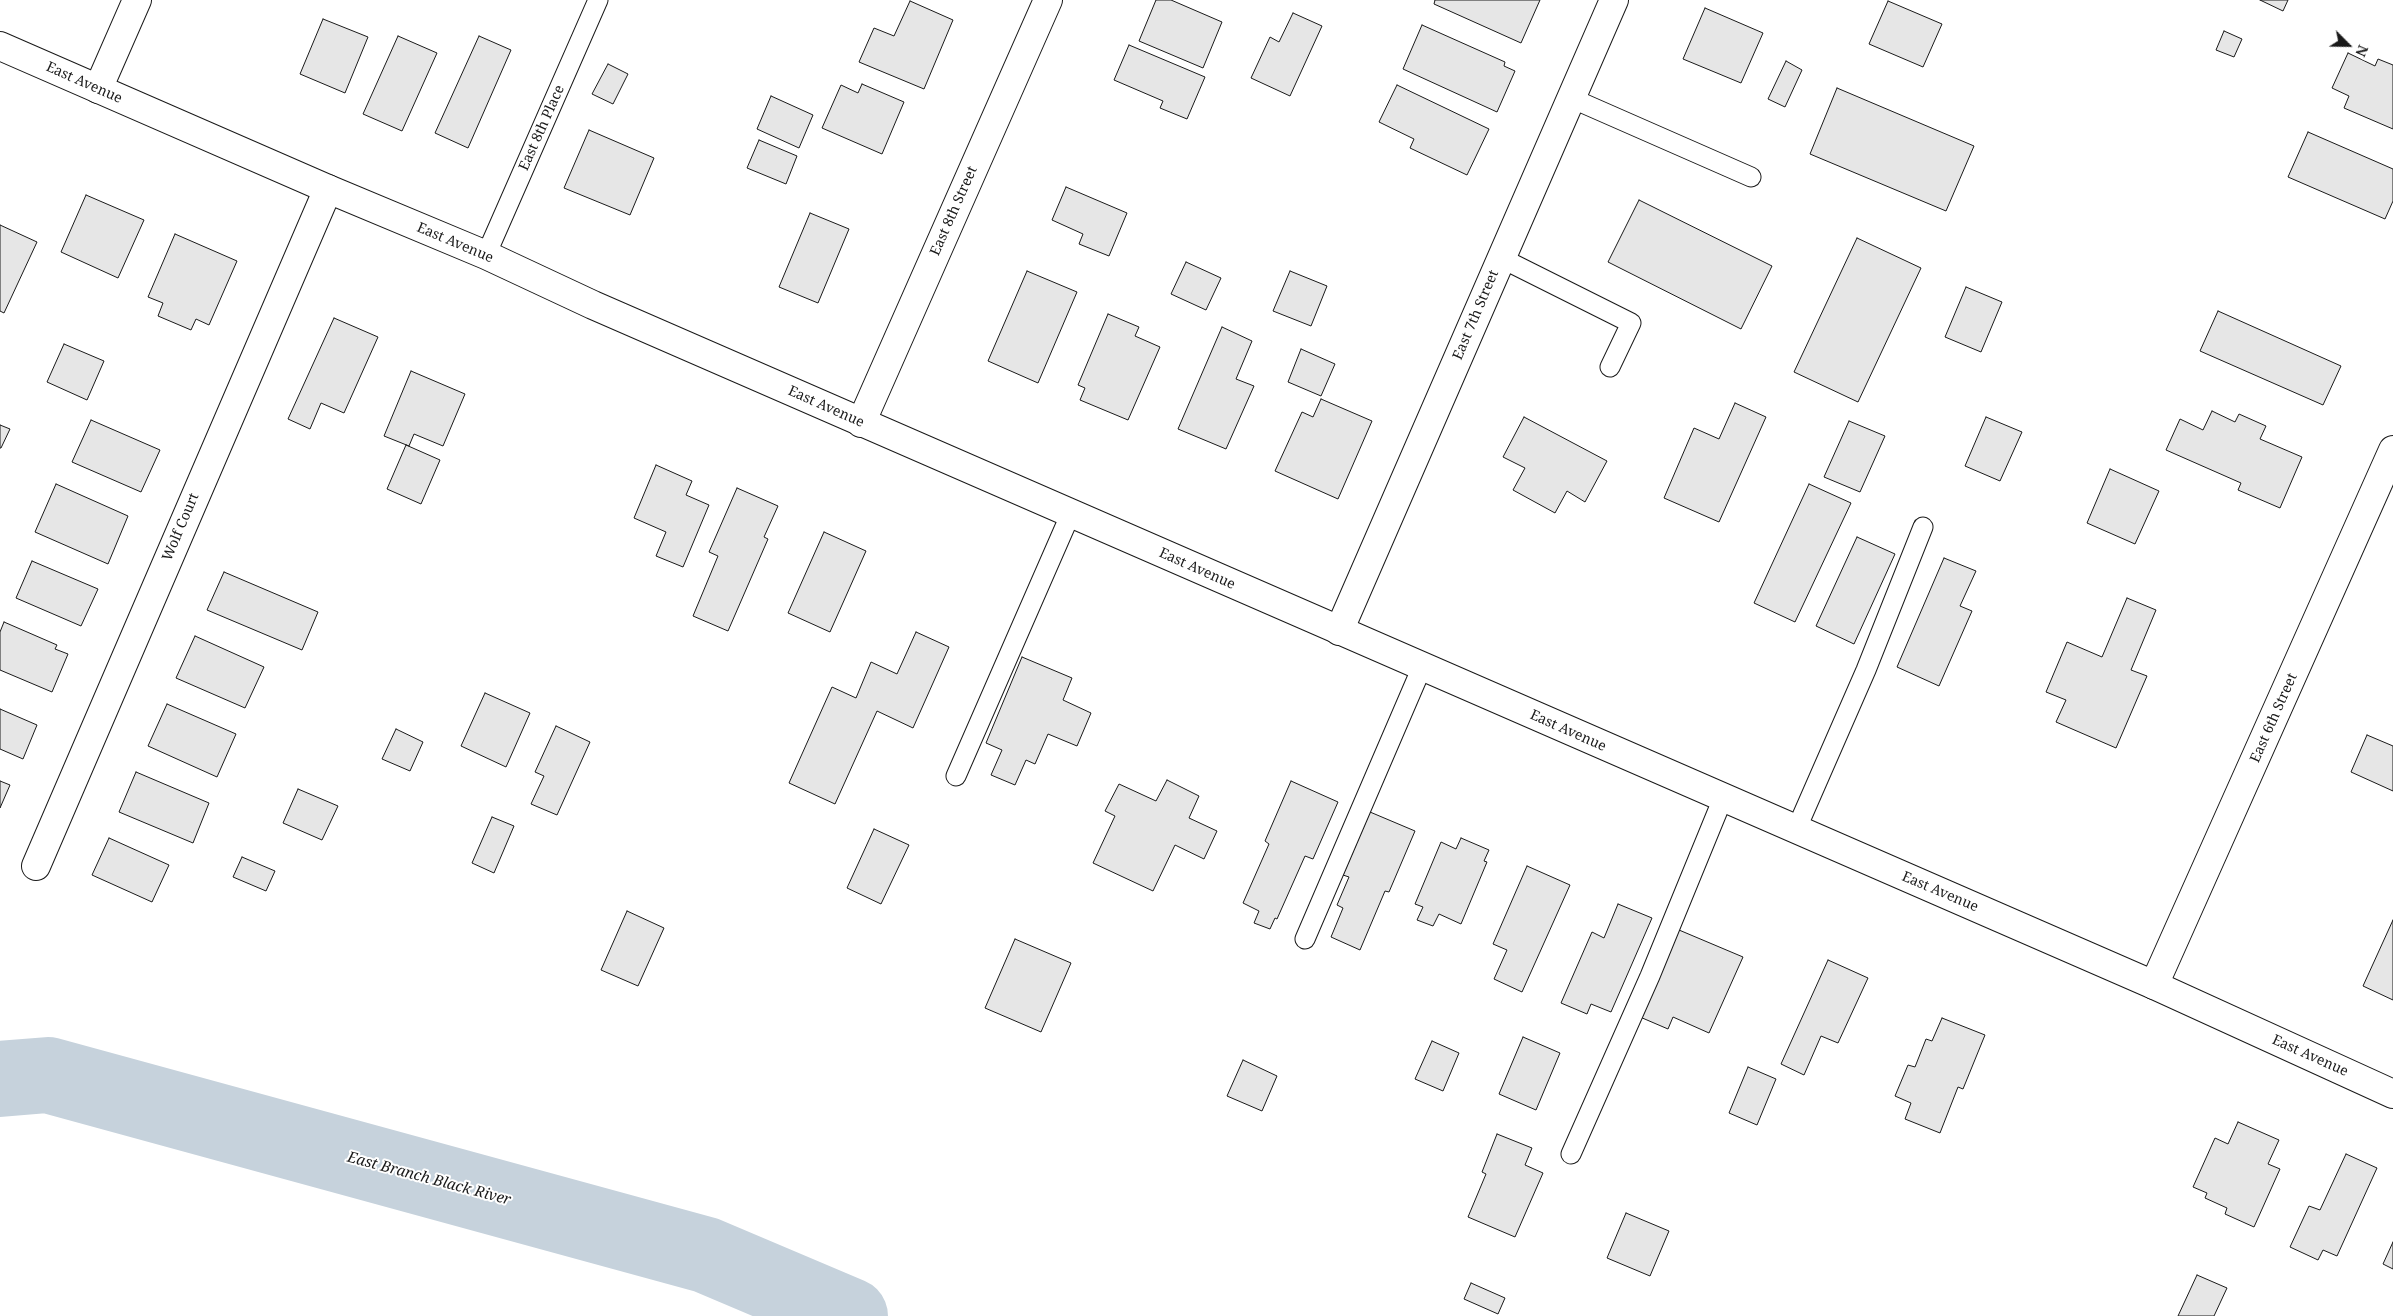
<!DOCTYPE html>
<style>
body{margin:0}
#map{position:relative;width:2393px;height:1316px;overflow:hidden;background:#fff;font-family:"Noto Serif",serif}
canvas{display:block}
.north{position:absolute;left:2323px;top:20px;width:50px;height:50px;-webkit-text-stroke:4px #fff;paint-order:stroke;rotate:113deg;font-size:14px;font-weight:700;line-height:20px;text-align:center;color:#1a1a1a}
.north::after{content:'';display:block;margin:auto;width:18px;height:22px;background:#1a1a1a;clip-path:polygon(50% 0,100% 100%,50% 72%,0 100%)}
</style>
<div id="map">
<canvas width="2393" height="1316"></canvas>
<div class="north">N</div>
</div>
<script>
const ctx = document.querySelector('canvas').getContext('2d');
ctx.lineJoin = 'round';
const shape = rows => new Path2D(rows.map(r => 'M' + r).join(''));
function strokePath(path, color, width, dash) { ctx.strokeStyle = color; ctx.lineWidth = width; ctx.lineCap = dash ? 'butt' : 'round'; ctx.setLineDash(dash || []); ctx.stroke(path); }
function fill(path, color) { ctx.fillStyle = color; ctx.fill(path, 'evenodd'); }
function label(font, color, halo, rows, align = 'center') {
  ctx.font = font + ' "Noto Serif",serif'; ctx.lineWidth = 4; ctx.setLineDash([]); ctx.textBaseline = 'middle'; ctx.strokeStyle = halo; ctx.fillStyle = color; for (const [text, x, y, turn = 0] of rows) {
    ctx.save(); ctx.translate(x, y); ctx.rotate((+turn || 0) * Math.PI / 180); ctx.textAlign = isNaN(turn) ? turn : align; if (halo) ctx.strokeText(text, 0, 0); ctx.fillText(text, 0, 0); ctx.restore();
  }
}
strokePath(shape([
 [0,1079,48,1075,706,1255,850,1316]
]), '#c6d2dc', 76);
const building = shape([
 [1156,0,1171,0,1222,22,1203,68,1139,41,1156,0],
 [1435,0,1540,0,1521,43,1434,4,1435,0],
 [2260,0,2288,0,2283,11,2260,0],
 [910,1,953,20,924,89,859,62,874,28,894,36,910,1],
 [1888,1,1942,24,1923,67,1869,44,1888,1],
 [1705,8,1763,33,1741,83,1683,59,1705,8],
 [1293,13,1322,26,1290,96,1251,78,1270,37,1279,42,1293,13],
 [323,19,368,37,345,93,300,74,323,19],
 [1422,25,1505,62,1504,66,1515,71,1497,112,1403,69,1422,25],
 [2224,31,2242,39,2234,57,2216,50,2224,31],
 [398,36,437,53,402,131,363,114,398,36],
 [479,36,511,50,468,148,435,133,479,36],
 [1129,45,1205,77,1187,119,1160,108,1163,101,1114,80,1129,45],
 [2348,53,2375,66,2378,59,2393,65,2393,129,2344,108,2349,96,2332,88,2348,53],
 [1786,61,1802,70,1785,107,1768,99,1786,61],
 [608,64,628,74,613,104,592,94,608,64],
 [862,84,904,102,882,154,822,128,841,85,858,93,862,84],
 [1397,85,1489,129,1467,175,1410,148,1414,139,1379,122,1397,85],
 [1837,88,1974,146,1946,211,1810,154,1837,88],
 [771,96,813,115,799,148,757,129,771,96],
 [589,130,654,158,630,215,564,188,589,130],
 [2308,132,2393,169,2393,201,2385,219,2288,177,2308,132],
 [759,140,797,156,786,184,747,168,759,140],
 [1066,187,1127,213,1109,256,1079,244,1083,234,1052,220,1066,187],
 [86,195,144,220,118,278,61,252,86,195],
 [1639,200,1772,266,1741,329,1608,262,1639,200],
 [810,213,849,229,818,303,779,287,810,213],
 [0,225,37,242,4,313,0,311,0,225],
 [175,234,237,261,209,325,196,319,191,330,158,316,163,303,148,297,175,234],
 [1857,238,1921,268,1858,402,1794,372,1857,238],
 [1186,262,1221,278,1206,310,1171,294,1186,262],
 [1027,271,1077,292,1038,383,988,361,1027,271],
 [1290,271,1327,286,1311,326,1273,311,1290,271],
 [1966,287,2002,302,1981,352,1945,337,1966,287],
 [2218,311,2341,366,2323,405,2200,351,2218,311],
 [1108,314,1139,327,1135,336,1160,347,1128,420,1080,400,1085,388,1078,385,1108,314],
 [334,318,378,337,344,413,321,403,310,429,288,419,334,318],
 [1222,327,1252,341,1236,379,1254,386,1226,449,1178,429,1222,327],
 [64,344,104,361,87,400,47,382,64,344],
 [1301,349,1335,364,1321,396,1288,382,1301,349],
 [411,371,465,394,443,446,414,434,409,446,384,436,411,371],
 [1321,399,1372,421,1338,499,1275,471,1302,412,1313,417,1321,399],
 [1735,403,1766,417,1719,522,1664,498,1694,428,1719,439,1735,403],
 [2212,411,2235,422,2239,414,2266,426,2260,439,2302,457,2280,508,2238,490,2241,483,2166,450,2180,419,2203,430,2212,411],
 [1524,417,1607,461,1585,502,1567,491,1555,513,1513,490,1525,468,1503,457,1524,417],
 [1986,417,2022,432,2000,481,1965,466,1986,417],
 [91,420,160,450,141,492,72,462,91,420],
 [1849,421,1885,436,1860,492,1824,477,1849,421],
 [0,425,10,429,1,448,0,448,0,425],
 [406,445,440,460,421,504,387,489,406,445],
 [656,465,692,481,686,495,709,505,683,567,656,556,666,532,634,518,656,465],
 [2110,469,2159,491,2135,544,2087,523,2110,469],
 [56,484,128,516,108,564,35,532,56,484],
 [1809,484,1851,503,1795,622,1754,603,1809,484],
 [737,488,778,506,764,537,768,539,728,631,693,616,718,556,709,552,737,488],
 [824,532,866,551,830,632,788,613,824,532],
 [1857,537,1895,554,1854,644,1816,626,1857,537],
 [1944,558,1976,571,1960,606,1972,611,1939,686,1897,667,1944,558],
 [32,561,98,589,81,626,16,598,32,561],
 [224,572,318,612,302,650,207,610,224,572],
 [2127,598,2156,610,2131,670,2147,676,2116,748,2056,722,2066,700,2046,692,2067,642,2102,657,2127,598],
 [4,622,57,645,55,649,68,654,52,692,0,670,0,632,4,622],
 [916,632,949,647,913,728,877,711,835,804,789,783,832,687,856,698,871,662,897,674,916,632],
 [195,636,264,667,245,708,176,678,195,636],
 [1022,657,1072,678,1063,700,1091,713,1077,746,1048,734,1035,764,1026,760,1015,785,991,775,1002,750,986,743,1022,657],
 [485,693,530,713,506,767,461,746,485,693],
 [167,704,236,734,217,777,148,746,167,704],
 [0,709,37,725,23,759,0,749,0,709],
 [556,726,590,742,557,815,531,804,544,776,535,772,556,726],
 [396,729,423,742,410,771,382,759,396,729],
 [2367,735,2393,746,2393,791,2351,772,2367,735],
 [136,772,209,803,193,843,119,812,136,772],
 [1167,780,1199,796,1189,818,1217,831,1204,859,1175,845,1153,891,1093,863,1115,816,1105,811,1119,784,1156,801,1167,780],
 [0,781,10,785,0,808,0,781],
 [1291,781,1338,802,1313,859,1305,856,1277,919,1275,918,1270,929,1254,923,1259,911,1243,903,1269,844,1265,841,1291,781],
 [298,789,338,806,322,840,283,823,298,789],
 [1370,812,1415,831,1389,892,1385,891,1360,950,1331,937,1343,908,1337,905,1349,877,1343,875,1370,812],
 [492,817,514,826,494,873,472,863,492,817],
 [874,829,909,845,881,904,847,888,874,829],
 [109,838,169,865,152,902,92,875,109,838],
 [1461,838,1489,850,1484,861,1487,862,1461,924,1439,914,1433,926,1417,920,1423,907,1415,904,1441,842,1456,849,1461,838],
 [242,857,275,871,266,891,233,877,242,857],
 [1527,866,1570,885,1522,992,1494,979,1507,950,1493,944,1527,866],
 [1618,904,1652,918,1611,1012,1591,1004,1587,1014,1561,1003,1592,932,1604,938,1618,904],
 [627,911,664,928,638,986,601,970,627,911],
 [2393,920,2393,1000,2363,986,2393,920],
 [1679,930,1743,957,1709,1033,1673,1017,1668,1029,1640,1017,1679,930],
 [1015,939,1071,963,1041,1032,985,1008,1015,939],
 [1828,960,1868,978,1838,1043,1821,1036,1804,1075,1781,1064,1828,960],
 [1942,1018,1985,1035,1963,1089,1958,1087,1940,1133,1905,1119,1911,1103,1895,1096,1908,1065,1915,1067,1926,1039,1932,1041,1942,1018],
 [1523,1037,1560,1053,1536,1110,1499,1094,1523,1037],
 [1432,1041,1459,1053,1443,1091,1415,1079,1432,1041],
 [1243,1060,1277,1076,1262,1111,1227,1096,1243,1060],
 [1748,1067,1776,1079,1757,1125,1729,1113,1748,1067],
 [2238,1122,2279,1140,2268,1164,2280,1169,2254,1227,2225,1214,2227,1208,2205,1198,2207,1193,2193,1187,2215,1138,2228,1144,2238,1122],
 [1497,1134,1532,1148,1525,1165,1543,1173,1515,1237,1468,1217,1486,1174,1482,1172,1497,1134],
 [2346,1154,2377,1168,2337,1256,2323,1250,2318,1260,2290,1247,2309,1206,2320,1210,2346,1154],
 [1626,1213,1669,1231,1650,1276,1607,1258,1626,1213],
 [2393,1242,2393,1269,2383,1264,2393,1242],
 [2197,1275,2227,1288,2214,1316,2178,1316,2197,1275],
 [1471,1283,1505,1298,1498,1314,1464,1299,1471,1283]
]);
fill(building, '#e6e6e6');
strokePath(building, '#1a1a1a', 1);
const service = shape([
 [1571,98,1751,177],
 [486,255,598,0],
 [1501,258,1631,323,1610,367],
 [956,776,1071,513],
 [1796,830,1866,670,1923,527],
 [1305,939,1422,667],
 [1571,1154,1650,976,1723,798]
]);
const minor = shape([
 [98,89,137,0],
 [861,423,1048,0],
 [1339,631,1614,0],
 [36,866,328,189],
 [2154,985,2393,450]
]);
const tertiary = shape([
 [0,46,328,189,486,255,593,305,2154,985,2393,1094]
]);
strokePath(service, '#1a1a1a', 21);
strokePath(minor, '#1a1a1a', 30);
strokePath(tertiary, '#1a1a1a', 30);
strokePath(service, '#fff', 19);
strokePath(minor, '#fff', 28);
strokePath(tertiary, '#fff', 28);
label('14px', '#1a1a1a', '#fff', [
 ["East Avenue",84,83,24],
 ["East 8th Place",542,128,-66],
 ["East 8th Street",954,211,-66],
 ["East Avenue",455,243,23],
 ["East 7th Street",1476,315,-67],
 ["East Avenue",826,407,24],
 ["Wolf Court",181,527,-67],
 ["East Avenue",1197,569,24],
 ["East 6th Street",2274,718,-66],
 ["East Avenue",1568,731,24],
 ["East Avenue",1940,892,23],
 ["East Avenue",2310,1056,24]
]);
label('italic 15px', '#1a1a1a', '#fff', [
 ["East Branch Black River",429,1179,15]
]);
</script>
